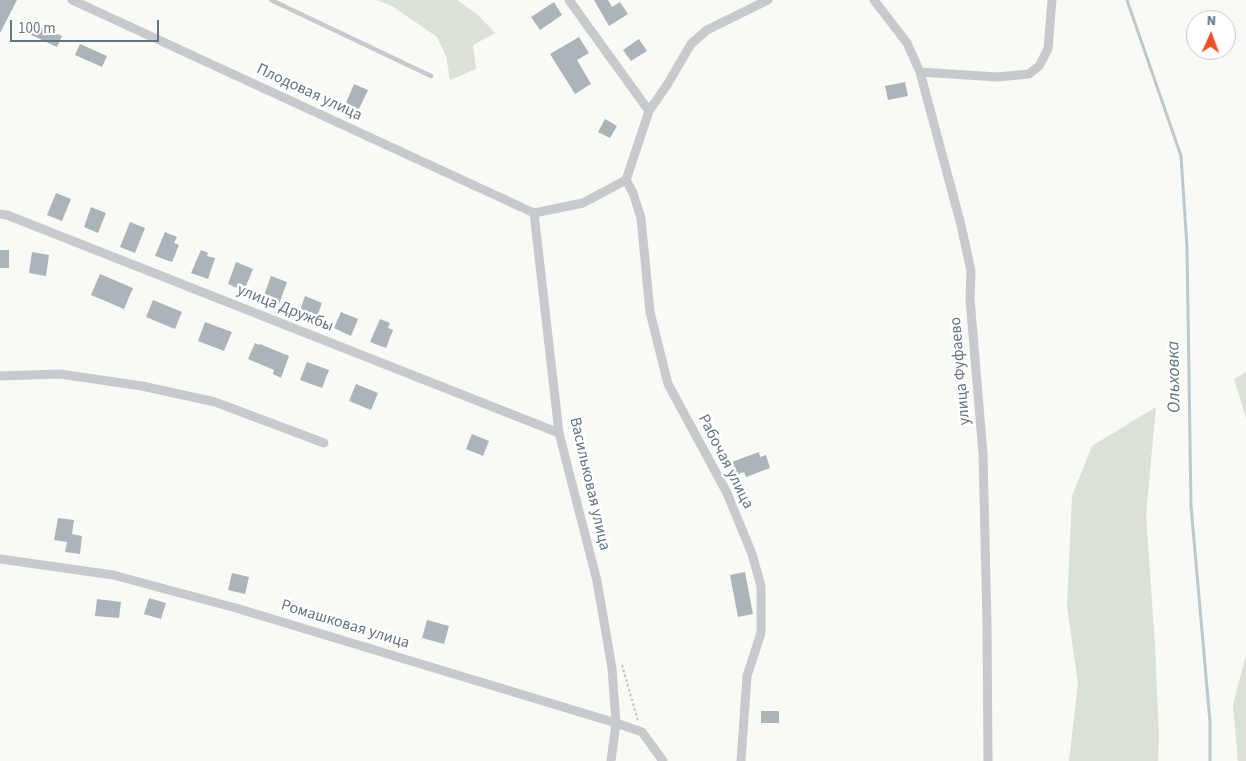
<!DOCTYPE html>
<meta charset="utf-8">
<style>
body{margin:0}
#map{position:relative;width:1246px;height:761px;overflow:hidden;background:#f9f9f6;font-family:"Source Sans 3",sans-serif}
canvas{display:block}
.north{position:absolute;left:1186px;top:10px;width:50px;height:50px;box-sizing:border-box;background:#fff;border:1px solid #c1c7cd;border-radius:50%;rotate:2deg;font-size:14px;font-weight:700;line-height:20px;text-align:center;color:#637482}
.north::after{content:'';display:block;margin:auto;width:18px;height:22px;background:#e95226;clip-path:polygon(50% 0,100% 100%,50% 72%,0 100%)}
.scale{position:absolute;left:10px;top:20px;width:149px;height:22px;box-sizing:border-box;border:2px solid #637482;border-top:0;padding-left:6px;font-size:15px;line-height:18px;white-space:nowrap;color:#637482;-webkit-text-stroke:4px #fff;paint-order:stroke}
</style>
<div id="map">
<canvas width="1246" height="761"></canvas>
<div class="north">N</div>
<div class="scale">100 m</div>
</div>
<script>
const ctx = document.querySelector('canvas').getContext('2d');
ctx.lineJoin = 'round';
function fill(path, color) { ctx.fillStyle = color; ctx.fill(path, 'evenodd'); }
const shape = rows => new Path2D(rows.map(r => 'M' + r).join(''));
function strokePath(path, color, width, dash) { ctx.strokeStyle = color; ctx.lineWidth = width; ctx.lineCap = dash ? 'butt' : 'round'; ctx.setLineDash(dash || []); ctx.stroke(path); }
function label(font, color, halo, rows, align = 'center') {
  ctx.font = font + ' "Source Sans 3",sans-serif'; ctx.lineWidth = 5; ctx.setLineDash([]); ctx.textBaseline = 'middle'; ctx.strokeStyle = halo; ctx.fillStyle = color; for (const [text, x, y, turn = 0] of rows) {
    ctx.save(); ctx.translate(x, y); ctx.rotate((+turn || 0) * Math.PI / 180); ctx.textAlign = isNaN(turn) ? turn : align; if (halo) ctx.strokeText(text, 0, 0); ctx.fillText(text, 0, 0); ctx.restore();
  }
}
fill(shape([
 [376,0,457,0,477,14,495,33,473,45,476,69,450,80,446,56,437,37,392,6],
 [1246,372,1246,418,1234,379],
 [1156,407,1146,515,1155,645,1159,737,1158,761,1069,761,1078,684,1067,606,1072,496,1092,446],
 [1246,655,1246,761,1238,761,1233,705]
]), '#dae1d7');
strokePath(shape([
 [1127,0,1181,156,1187,247,1191,506,1210,722,1210,761]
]), '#bcc9cc', 3);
fill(shape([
 [0,0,17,0,0,33],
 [594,0,608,0,612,7,620,2,628,14,609,26],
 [554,2,562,15,540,30,531,17],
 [36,25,62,36,57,47,31,35],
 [579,37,589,53,577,60,591,84,575,94,550,54],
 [639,39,647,51,631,61,623,50],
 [80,44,107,56,102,67,75,55],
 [905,82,908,96,888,100,885,86],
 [354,84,368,90,358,111,345,105],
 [605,119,617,126,610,138,598,132],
 [56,193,71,199,62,221,47,215],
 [91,207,106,213,98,233,84,227],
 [130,222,145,228,135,253,120,247],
 [165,232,177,237,174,243,179,245,172,262,155,256],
 [0,250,9,250,9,268,0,268],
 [201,250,208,253,207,256,215,258,208,279,191,273],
 [32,252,49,255,46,276,29,273],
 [236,262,253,269,244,291,228,284],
 [100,274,133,288,124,309,91,295],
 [271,276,287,282,279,304,275,302,274,306,262,301],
 [305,296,322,303,316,319,299,313],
 [153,300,182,312,175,329,146,317],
 [341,312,358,319,351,336,334,328],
 [380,319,390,323,388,328,393,330,386,348,370,342],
 [205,322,232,332,224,351,198,341],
 [255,343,259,345,260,344,289,356,281,378,273,374,274,370,248,359],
 [307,362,329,370,322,388,300,380],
 [356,384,378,393,371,410,349,401],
 [472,434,489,441,483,456,466,449],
 [759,452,760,457,766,455,770,468,746,477,744,472,733,476,729,463],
 [58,518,74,520,72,534,82,536,80,554,65,552,67,542,54,540],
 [745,572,753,614,738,617,730,575],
 [232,573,249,577,245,594,228,590],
 [149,598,166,603,161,619,144,614],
 [97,599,121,602,119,618,95,616],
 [427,620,449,626,444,644,422,638],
 [761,711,779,711,779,723,761,723]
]), '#abb4b9');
strokePath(shape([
 [622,665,638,721]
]), '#c0c2c4', 2, [2.5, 2.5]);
strokePath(shape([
 [271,0,431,76]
]), '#c6cacd', 4.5);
strokePath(shape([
 [72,0,534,213],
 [569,0,649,111],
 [874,0,907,43,920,72,961,225,971,271,970,299,983,454,987,623,988,761],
 [920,72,997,77,1029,74,1039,66,1048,49,1052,0],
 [626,180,633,193,641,218,650,312,668,384,727,493,752,554,761,586,761,633,747,676,741,761],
 [534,213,559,433,597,581,612,668,616,723,611,761],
 [534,213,583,203,626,180,649,111,667,85,691,44,707,30,768,0],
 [0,214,7,215,559,433],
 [0,376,60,374,142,386,215,402,324,443],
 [0,559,113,575,236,608,616,723,642,732,663,761]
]), '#c6cacd', 9);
label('16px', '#637482', '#fff', [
 ["Плодовая улица",309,93,25],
 ["улица Дружбы",285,309,22],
 ["улица Фуфаево",961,371,-95],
 ["Рабочая улица",725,462,63],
 ["Васильковая улица",589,484,77],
 ["Ромашковая улица",345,625,17]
]);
label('italic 18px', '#5e747c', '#fff', [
 ["Ольховка",1175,377,-91]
]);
</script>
